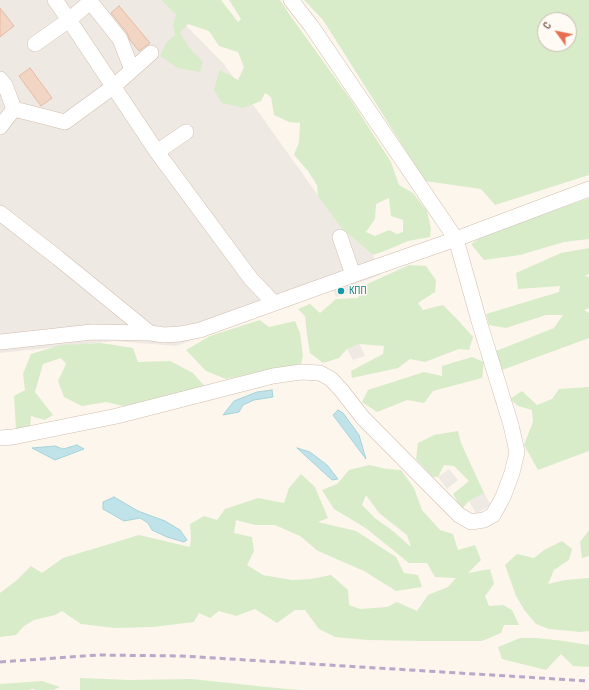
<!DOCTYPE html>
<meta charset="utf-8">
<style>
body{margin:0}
#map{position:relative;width:589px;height:690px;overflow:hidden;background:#fdf6ec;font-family:"Sofia Sans Condensed",sans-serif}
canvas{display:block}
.north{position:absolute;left:537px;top:12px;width:40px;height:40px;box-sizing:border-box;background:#fffaf3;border:1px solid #cabbb1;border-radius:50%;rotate:303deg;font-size:11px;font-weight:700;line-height:16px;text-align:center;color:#7a5c4d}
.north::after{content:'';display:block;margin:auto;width:14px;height:18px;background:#e76f51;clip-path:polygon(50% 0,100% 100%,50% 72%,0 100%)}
</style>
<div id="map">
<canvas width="589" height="690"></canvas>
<div class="north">С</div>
</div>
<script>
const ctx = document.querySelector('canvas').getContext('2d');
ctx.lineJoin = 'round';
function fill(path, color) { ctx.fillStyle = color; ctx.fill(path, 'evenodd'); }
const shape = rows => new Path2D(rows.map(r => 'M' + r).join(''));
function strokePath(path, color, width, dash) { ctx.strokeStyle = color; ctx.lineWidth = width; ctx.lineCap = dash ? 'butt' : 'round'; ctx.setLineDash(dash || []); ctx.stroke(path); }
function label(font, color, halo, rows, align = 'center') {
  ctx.font = font + ' "Sofia Sans Condensed",sans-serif'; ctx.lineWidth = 3; ctx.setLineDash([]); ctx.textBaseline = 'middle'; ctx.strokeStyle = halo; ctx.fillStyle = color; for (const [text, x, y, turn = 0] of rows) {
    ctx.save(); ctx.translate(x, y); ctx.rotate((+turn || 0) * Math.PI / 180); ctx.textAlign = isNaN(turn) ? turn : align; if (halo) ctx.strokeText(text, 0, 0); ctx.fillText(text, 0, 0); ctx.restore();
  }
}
fill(shape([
 [0,0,161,0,224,64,342,229,373,255,380,275,353,285,348,293,336,297,333,289,176,346,114,341,0,353],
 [359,343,365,356,353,360,347,349],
 [449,469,458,480,447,489,438,477],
 [484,493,491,505,476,514,469,501]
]), '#efe9e4');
fill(shape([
 [161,0,221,0,238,22,241,19,229,0,280,0,292,18,351,100,391,162,399,185,413,193,427,211,431,229,430,237,408,241,387,250,373,255,342,229,318,196,317,185,308,171,294,155,299,142,300,123,289,122,274,115,271,97,265,93,261,101,243,108,222,103,214,90,217,78,220,70,238,80,244,67,238,52,219,46,209,31,188,24,180,33,190,49,203,62,200,72,178,68,160,56,166,43,175,35,173,24,176,15],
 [389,198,391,216,403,220,403,232,397,234,389,230,375,236,366,232,375,219,376,204],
 [304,0,589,0,589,175,495,205,481,189,425,181,323,20],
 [545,20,569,20,569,44,545,44],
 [589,198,589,239,564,242,520,255,484,260,471,244,485,235],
 [589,248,589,274,585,276,589,277,589,308,584,310,589,313,589,338,502,370,496,351,554,328,563,315,546,315,506,328,489,325,486,314,559,292,560,286,518,289,516,273,561,253],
 [409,265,426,266,436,280,435,292,418,303,423,310,443,305,457,319,473,337,469,350,459,349,425,362,410,359,398,368,352,378,351,371,383,354,384,346,359,344,347,349,339,358,323,363,310,353,307,335,305,316,298,309,310,304,320,313,336,299,358,298,365,285],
 [260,320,269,327,295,321,300,333,303,356,301,364,226,379,206,371,186,350,210,336],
 [101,343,133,348,138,362,170,361,193,373,206,388,123,406,106,402,82,406,64,397,58,381,66,364,61,358,43,364,35,392,53,415,45,420,31,416,30,428,16,429,14,396,25,390,23,374,31,354,61,345],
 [472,357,484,362,482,378,433,391,424,403,407,400,377,412,362,402,368,390,424,372,442,376,442,366],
 [588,387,589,387,589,451,538,470,524,445,533,422,532,410,518,406,510,399,522,391,537,405,552,399,559,389],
 [458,431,461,443,484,493,469,501,462,509,453,494,469,481,454,466,444,465,438,477,433,477,416,459,418,443,434,435],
 [369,465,387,469,401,470,414,488,422,510,440,530,453,534,458,550,475,545,481,560,468,573,490,569,494,584,485,596,489,606,503,605,512,610,519,625,504,625,501,633,482,641,423,641,367,640,335,637,319,629,305,610,295,610,277,623,255,609,236,616,219,611,210,618,199,613,194,622,153,627,115,628,81,624,62,611,55,615,34,620,24,626,16,635,0,637,0,593,17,580,31,566,42,573,63,558,139,535,190,547,191,538,190,524,204,516,217,520,225,509,258,498,284,503,289,488,301,474,315,487,328,518,318,522,356,531,396,557,404,573,418,575,422,587,396,591,364,571,318,551,300,536,275,525,255,525,236,520,234,533,252,537,254,551,247,565,263,575,292,580,311,579,331,575,348,590,349,605,360,609,387,607,397,602,417,611,428,595,448,587,456,578,435,577,427,563,409,563,367,529,334,509,322,490,337,484,349,470],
 [366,495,379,513,407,535,411,547,393,531,376,519,362,505],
 [589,530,589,556,582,558,580,542],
 [562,541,572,549,569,560,554,570,548,584,565,580,589,578,589,631,581,632,549,629,536,624,525,611,516,596,505,565,517,554,534,558,544,550],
 [520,638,537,638,564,641,589,645,589,667,573,666,561,654,546,670,502,659,498,647],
 [80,678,129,680,192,679,276,688,302,690,80,690],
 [42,681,60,687,53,690,37,690,33,689,27,690,0,690,0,684]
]), '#d8ecc9');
const water = shape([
 [272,390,273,397,254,400,243,405,239,412,223,415,234,401,257,392,272,390],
 [338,410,343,413,359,435,366,459,333,415,338,410],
 [77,445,84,449,55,460,32,448,55,446,63,449,77,445],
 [297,448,310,452,327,465,338,479,332,480,297,448],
 [114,497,138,511,165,521,180,530,187,540,184,542,167,537,152,530,148,523,140,518,124,521,103,509,103,502,114,497]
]);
fill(water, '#bfe3e8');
strokePath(water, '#a5d3da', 1);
const building = shape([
 [119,6,150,43,139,51,130,40,127,33,111,13,119,6],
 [0,8,14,26,0,37,0,8],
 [30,68,52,98,41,106,19,76,30,68]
]);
fill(building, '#f3d5c3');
strokePath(building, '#e6bba3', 1);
const minor = shape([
 [55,0,69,20,157,152,251,279,274,303],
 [89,0,120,39,132,70],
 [35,44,69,20,90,2],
 [0,79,5,85,14,109],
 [0,127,14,109,65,122,113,87,151,53],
 [157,152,186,132],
 [0,213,58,258,150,333],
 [340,237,353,275],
 [0,342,92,332,150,333,164,335,180,334,200,330,353,275,456,239,589,189],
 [0,438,13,437,117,416,273,376,301,372,320,373,331,379,342,391,363,418,459,515,471,522,484,520,493,515,503,497,512,473,517,452,511,425,479,321,456,239,312,27,291,0]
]);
strokePath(minor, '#d1beb0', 16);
strokePath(minor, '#fff', 15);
strokePath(shape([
 [0,662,98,655,182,656,589,681]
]), '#b9a8c9', 3, [6, 4]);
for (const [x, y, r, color] of [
 [341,291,4,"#0f9aa8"]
]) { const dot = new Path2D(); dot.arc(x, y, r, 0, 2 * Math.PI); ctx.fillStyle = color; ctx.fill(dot); strokePath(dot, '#fffaf3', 1.5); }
label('12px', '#0d838f', '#fffaf3', [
 ["КПП",349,291]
], 'left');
</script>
